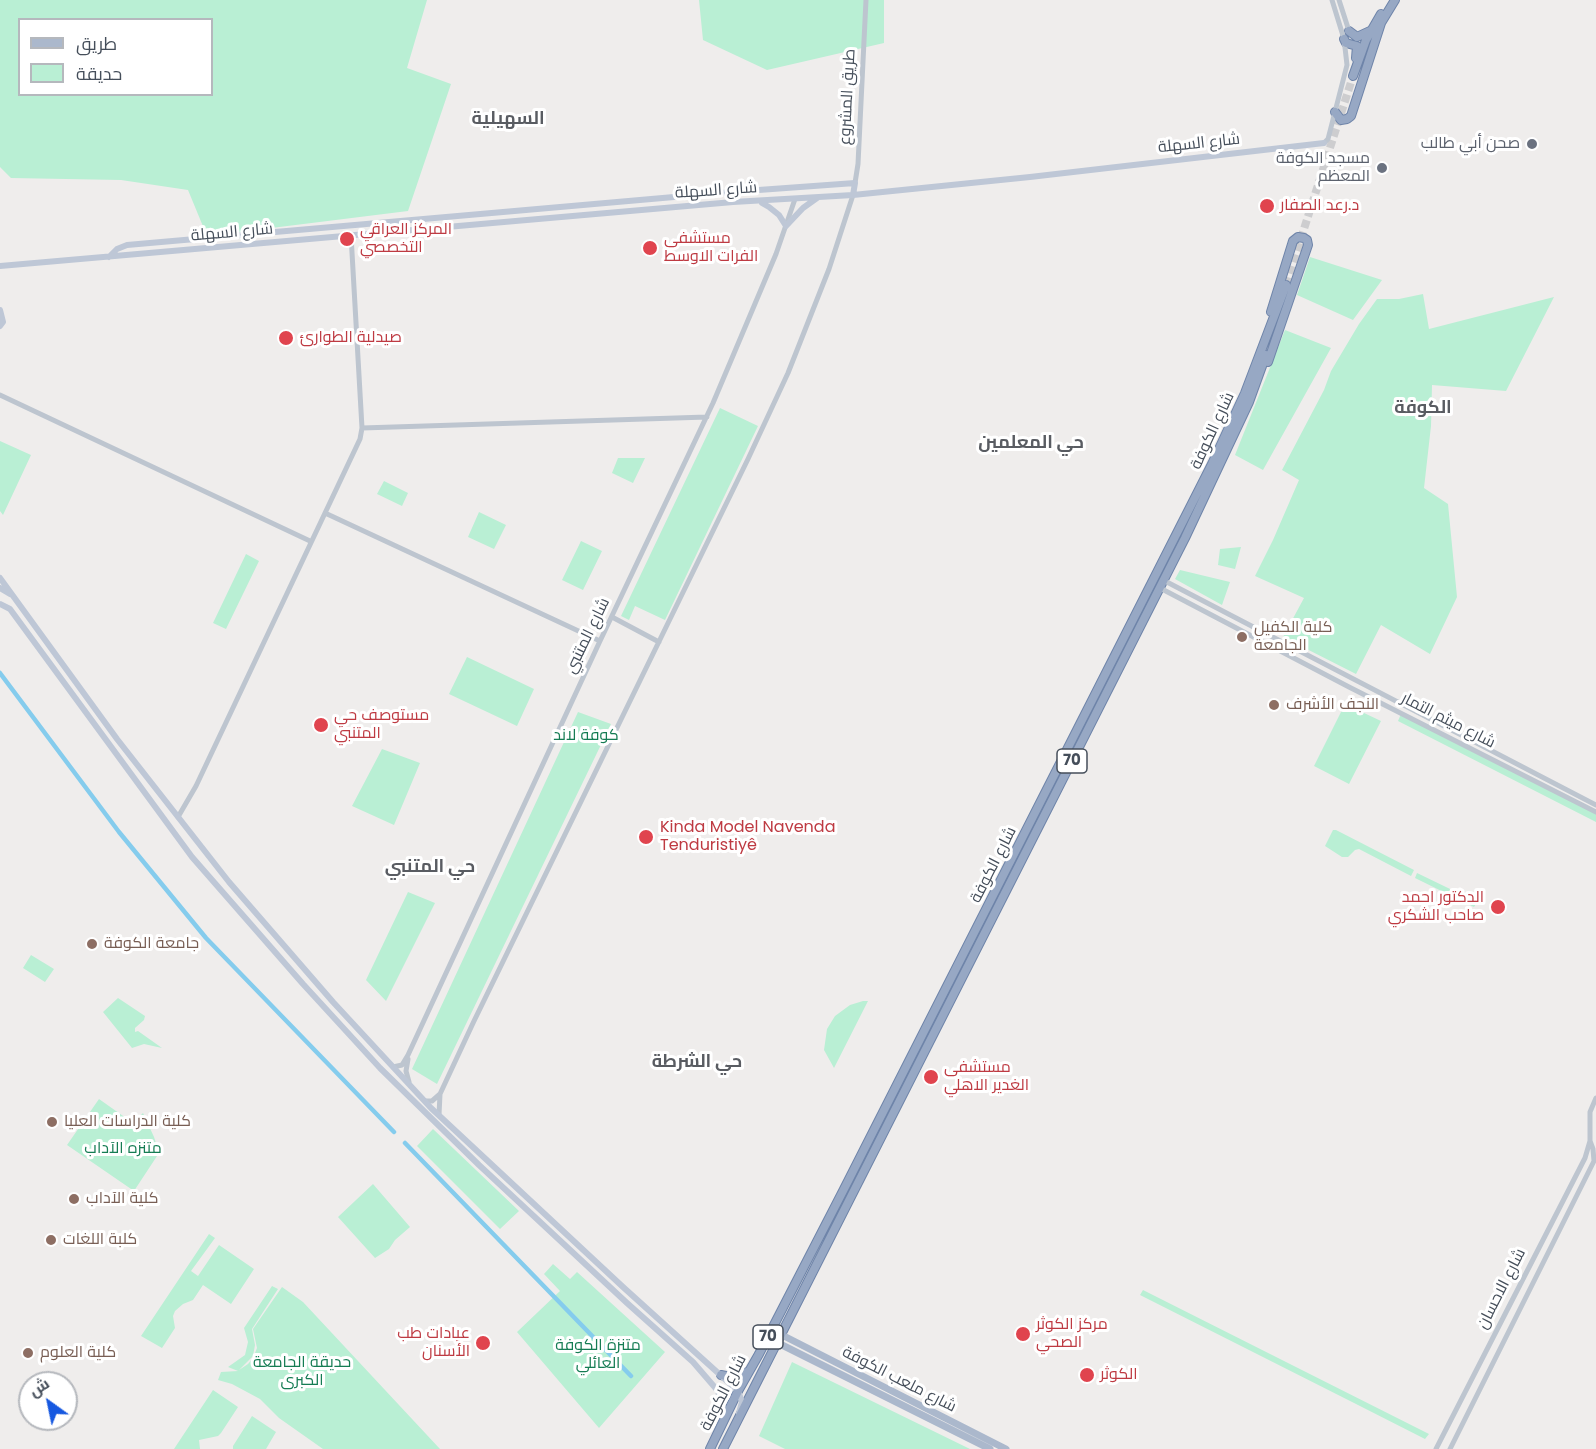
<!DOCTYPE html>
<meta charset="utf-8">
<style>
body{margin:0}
#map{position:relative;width:1596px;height:1449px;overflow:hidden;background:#efedec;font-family:Poppins,Cairo,sans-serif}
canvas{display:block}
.legend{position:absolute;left:18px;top:18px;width:195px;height:78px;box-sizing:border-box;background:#fff;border:2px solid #b5b8bd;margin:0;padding:8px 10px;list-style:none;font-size:18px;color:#454e5a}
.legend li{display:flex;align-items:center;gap:12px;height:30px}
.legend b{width:30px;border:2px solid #b5b8bd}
.north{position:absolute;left:18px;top:1371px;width:60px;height:60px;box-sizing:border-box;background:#fff;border:2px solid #b5b8bd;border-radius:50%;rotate:327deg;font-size:16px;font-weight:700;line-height:24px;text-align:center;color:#454e5a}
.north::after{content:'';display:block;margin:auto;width:21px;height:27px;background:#1658e0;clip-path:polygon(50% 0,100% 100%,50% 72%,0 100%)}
</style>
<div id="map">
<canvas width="1596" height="1449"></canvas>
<ul class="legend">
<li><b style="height:8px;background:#abb8cc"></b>طريق</li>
<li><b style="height:16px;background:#b9efd4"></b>حديقة</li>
</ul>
<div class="north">ش</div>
</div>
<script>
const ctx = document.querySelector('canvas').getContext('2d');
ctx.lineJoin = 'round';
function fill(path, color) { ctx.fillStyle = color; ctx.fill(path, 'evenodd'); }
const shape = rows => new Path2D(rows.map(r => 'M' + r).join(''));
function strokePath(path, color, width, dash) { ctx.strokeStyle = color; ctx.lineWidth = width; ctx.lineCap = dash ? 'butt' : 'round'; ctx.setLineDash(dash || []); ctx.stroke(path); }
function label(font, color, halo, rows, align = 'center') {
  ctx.font = font + ' Poppins,Cairo,sans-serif'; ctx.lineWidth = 6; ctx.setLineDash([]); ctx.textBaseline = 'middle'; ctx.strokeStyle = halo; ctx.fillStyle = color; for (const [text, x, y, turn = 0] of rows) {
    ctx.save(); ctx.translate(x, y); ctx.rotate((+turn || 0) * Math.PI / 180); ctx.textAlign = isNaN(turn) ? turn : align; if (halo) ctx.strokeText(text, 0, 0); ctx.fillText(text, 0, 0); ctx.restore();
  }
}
fill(shape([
 [0,0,427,0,407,68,451,84,408,211,207,236,188,190,121,180,11,178,0,167],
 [20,20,212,20,212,94,20,94],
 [699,0,884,0,884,43,767,70,703,40],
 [1310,257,1382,280,1353,320,1297,295],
 [1423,294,1429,329,1554,297,1506,391,1432,385,1431,426,1424,488,1448,504,1457,597,1430,654,1381,625,1356,674,1283,637,1304,598,1255,576,1273,540,1299,480,1282,470,1324,390,1331,371,1359,324,1377,299,1399,299],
 [1285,330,1331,348,1263,470,1235,455],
 [720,408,758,426,665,620,635,606,629,620,621,616],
 [0,441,31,455,3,515,0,511],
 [618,458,645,458,633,483,612,473],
 [384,481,408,493,402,506,377,494],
 [479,512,506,525,494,549,468,537],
 [581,541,602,551,583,590,562,580],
 [1241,547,1235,569,1218,565,1220,549],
 [246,554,259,561,226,629,213,623],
 [1180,570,1230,582,1222,605,1175,579],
 [467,657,534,689,517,726,449,694],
 [1345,704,1381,721,1349,784,1314,766],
 [578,712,611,724,437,1084,412,1069],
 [1401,714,1596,813,1596,822,1398,721],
 [382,749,420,763,394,825,352,806],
 [1333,830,1336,830,1414,870,1411,876,1359,849,1355,850,1348,857,1342,857,1325,846],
 [1417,873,1477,902,1474,907,1415,878],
 [408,892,435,903,386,1001,366,980],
 [31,955,54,969,45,982,23,968],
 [118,998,145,1016,144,1020,135,1028,135,1032,138,1031,162,1048,144,1044,132,1048,103,1012],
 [863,1001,868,1001,834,1068,824,1050,827,1029,835,1016,850,1005],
 [99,1099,133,1123,143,1113,154,1137,159,1153,134,1191,67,1145],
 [433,1129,519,1211,500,1229,417,1146],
 [373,1184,410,1227,395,1240,389,1249,375,1258,338,1217],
 [209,1234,215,1238,191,1271,198,1276,219,1245,254,1269,231,1304,203,1285,193,1300,183,1304,175,1311,173,1316,175,1328,162,1348,141,1336],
 [553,1264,570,1279,577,1272,665,1352,599,1428,517,1332,560,1291,544,1274],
 [272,1286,278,1289,252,1329,255,1345,253,1356,239,1370,248,1364,253,1358,257,1348,253,1329,282,1287,303,1302,440,1449,323,1449,279,1418,260,1399,232,1384,218,1380,221,1372,238,1371,228,1367,245,1355,248,1342,244,1328],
 [1143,1290,1429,1434,1425,1439,1358,1405,1140,1295],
 [792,1362,970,1449,785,1449,759,1436],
 [213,1390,238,1407,221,1433,218,1436,199,1440,200,1449,174,1449],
 [252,1416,276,1432,266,1449,233,1449,233,1446]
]), '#b9efd4');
strokePath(shape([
 [0,673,119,832,206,938,394,1132],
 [405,1143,631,1376]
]), '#85cced', 4.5);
strokePath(shape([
 [1286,285,1353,76]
]), '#cdcdcf', 8, [8, 4]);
const trunk = shape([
 [1381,23,1395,0],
 [1349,31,1357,37,1370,31],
 [1344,39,1346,43,1357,46,1356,58],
 [1353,76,1366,40,1381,14],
 [1335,112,1341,120,1347,119,1351,116,1382,20],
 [1268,362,1308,245,1307,240,1304,238,1298,237,1293,241,1271,312],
 [721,1375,736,1378,747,1372],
 [710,1449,738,1391,759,1354,843,1191,1212,464,1245,393,1286,285],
 [723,1449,1185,538,1249,402,1266,355]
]);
strokePath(trunk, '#6e84a9', 10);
strokePath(shape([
 [1339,0,1349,31],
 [1324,143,1328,139,1347,65,1344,39,1332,0],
 [855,183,858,164,866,0],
 [0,395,310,541],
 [362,428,707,417],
 [325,513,600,641],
 [1163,580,1596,805],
 [1160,588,1349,687,1596,812],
 [612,617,659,642],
 [178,817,196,786,360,439,362,428,351,235],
 [408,1059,406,1071,409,1082],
 [393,1067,402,1065,408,1055,600,641,713,403,776,254,795,199],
 [425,1101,432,1101,440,1094],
 [439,1115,440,1094,474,1021,748,459,788,373,829,269,853,195],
 [1436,1449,1585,1158,1590,1141],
 [1450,1449,1594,1161,1593,1149,1590,1141,1590,1112,1596,1098]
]), '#bdc5cf', 5);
strokePath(shape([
 [762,203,769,207,779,215,786,226,803,208,817,198],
 [109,257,117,249,127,245,731,192,855,183,853,195],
 [0,266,733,202,853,195,1030,177,1324,143],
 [0,310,3,322,0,326],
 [0,578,117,739,229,882,333,1002,431,1108,623,1287,738,1391,742,1402,739,1413],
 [0,588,10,594],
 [0,604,10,609,192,857,303,984,380,1068,479,1165,627,1303,693,1362,718,1391,726,1416]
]), '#bec7d6', 6);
strokePath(shape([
 [780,1334,1006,1449],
 [776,1342,990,1449]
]), '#abb8cc', 7);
strokePath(trunk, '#97a8c4', 8);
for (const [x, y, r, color] of [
 [1532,144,6,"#6b7280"],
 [1382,168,6,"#6b7280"],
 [1267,206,8,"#e0444e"],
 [347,239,8,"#e0444e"],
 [650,248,8,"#e0444e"],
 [286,338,8,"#e0444e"],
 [1242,637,6,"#8d6e63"],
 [1274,705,6,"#8d6e63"],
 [321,725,8,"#e0444e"],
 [646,837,8,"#e0444e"],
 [1498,907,8,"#e0444e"],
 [92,944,6,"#8d6e63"],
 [931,1077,8,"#e0444e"],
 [52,1122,6,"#8d6e63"],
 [74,1199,6,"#8d6e63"],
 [51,1240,6,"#8d6e63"],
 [1023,1334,8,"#e0444e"],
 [483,1343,8,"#e0444e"],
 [28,1353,6,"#8d6e63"],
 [1087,1375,8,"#e0444e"]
]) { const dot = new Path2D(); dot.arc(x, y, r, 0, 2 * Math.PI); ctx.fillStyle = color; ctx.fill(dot); strokePath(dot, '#fff', 2); }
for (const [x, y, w] of [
 [1072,761,30],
 [768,1337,30]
]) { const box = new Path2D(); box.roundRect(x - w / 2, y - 12, w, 24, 4.5); ctx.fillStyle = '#fff'; ctx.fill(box); strokePath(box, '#454e5a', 1.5); }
label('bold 15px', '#454e5a', null, [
 ["70",1072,761],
 ["70",768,1337]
]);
label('16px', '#454e5a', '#fff', [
 ["طريق المشروع",848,97,-87],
 ["شارع السهلة",1199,144,-6],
 ["شارع السهلة",716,191,-4],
 ["شارع السهلة",232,233,-5],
 ["شارع الكوفة",1213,431,-65],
 ["شارع المتنبي",588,636,-64],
 ["شارع ميثم التمار",1448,721,27],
 ["شارع الكوفة",994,865,-63],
 ["شارع الاحسان",1502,1289,-63],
 ["شارع ملعب الكوفة",899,1380,27],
 ["شارع الكوفة",724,1393,-63]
]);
label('16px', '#5b616d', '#fff', [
 ["صحن أبي طالب",1520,144],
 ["مسجد الكوفة",1370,159],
 ["المعظم",1370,177]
], 'right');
label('16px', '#be3a42', '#fff', [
 ["د.رعد الصفار",1280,206],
 ["المركز العراقي",360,230],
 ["التخصصي",360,248],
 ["مستشفى",664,239],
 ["الفرات الاوسط",664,257],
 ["صيدلية الطوارئ",300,338],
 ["مستوصف حي",334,716],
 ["المتنبي",334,734],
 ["Kinda Model Navenda",660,828],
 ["Tenduristiyê",660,846],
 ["الدكتور احمد",1484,898,"right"],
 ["صاحب الشكري",1484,916,"right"],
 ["مستشفى",944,1068],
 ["الغدير الاهلي",944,1086],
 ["مركز الكوثر",1036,1325],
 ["الصحي",1036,1343],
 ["عيادات طب",470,1334,"right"],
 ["الأسنان",470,1352,"right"],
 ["الكوثر",1100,1375]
], 'left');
label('16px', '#785e54', '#fff', [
 ["كلية الكفيل",1254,628],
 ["الجامعة",1254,646],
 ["النجف الأشرف",1286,705],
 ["جامعة الكوفة",104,944],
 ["كلية الدراسات العليا",64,1122],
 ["كلية الآداب",86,1199],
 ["كلبة اللغات",63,1240],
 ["كلية العلوم",40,1353]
], 'left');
label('16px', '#157c53', '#fff', [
 ["كوفة لاند",586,736],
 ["متنزه الآداب",123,1149],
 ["متنزة الكوفة",598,1346],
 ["العائلي",598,1364],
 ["حديقة الجامعة",302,1363],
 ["الكبرى",302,1381]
]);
label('bold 18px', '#595c62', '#fff', [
 ["السهيلية",508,119],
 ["الكوفة",1423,408],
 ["حي المعلمين",1031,443],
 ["حي المتنبي",430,867],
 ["حي الشرطة",697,1062]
]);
</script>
